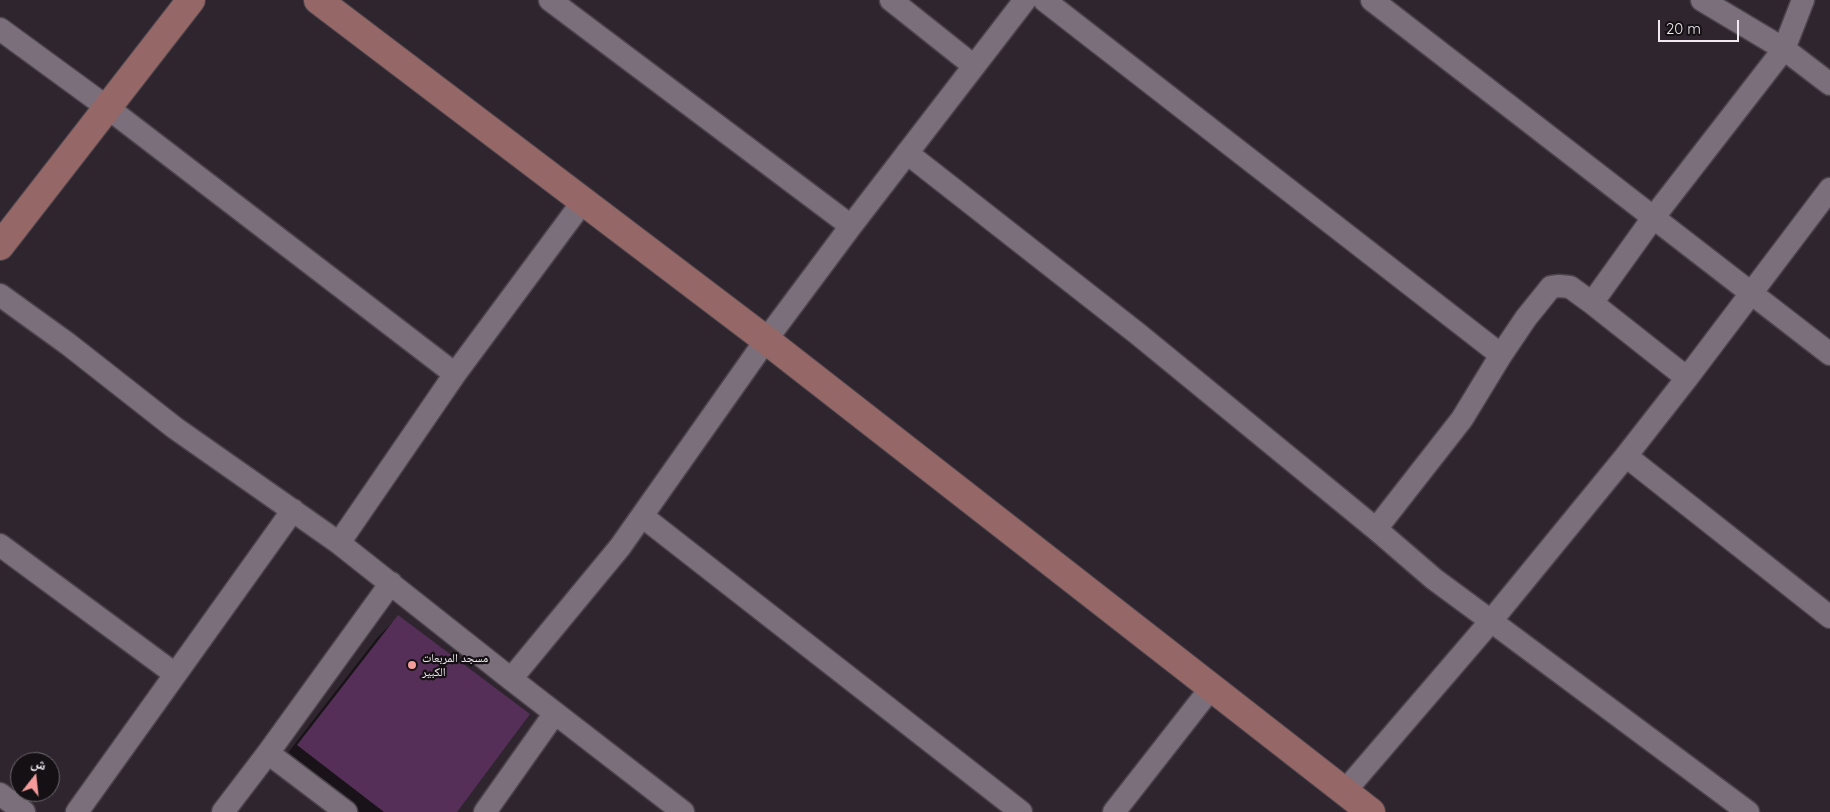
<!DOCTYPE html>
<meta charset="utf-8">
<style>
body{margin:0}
#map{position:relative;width:1830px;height:812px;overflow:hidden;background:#2f252f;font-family:Quicksand,"Noto Naskh Arabic",sans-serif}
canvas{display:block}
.north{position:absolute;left:10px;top:752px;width:50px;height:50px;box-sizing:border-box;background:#141014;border:1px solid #6c676c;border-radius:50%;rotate:16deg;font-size:14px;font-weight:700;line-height:20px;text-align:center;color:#f1eaf1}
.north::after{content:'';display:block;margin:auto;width:18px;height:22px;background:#f59b9c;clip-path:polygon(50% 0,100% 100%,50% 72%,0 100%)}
.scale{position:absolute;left:1658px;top:20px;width:81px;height:22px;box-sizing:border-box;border:2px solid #f1eaf1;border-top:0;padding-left:6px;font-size:15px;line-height:18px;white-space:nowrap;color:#f1eaf1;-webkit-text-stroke:4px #141014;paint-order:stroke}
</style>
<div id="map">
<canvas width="1830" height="812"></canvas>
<div class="north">ش</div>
<div class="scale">20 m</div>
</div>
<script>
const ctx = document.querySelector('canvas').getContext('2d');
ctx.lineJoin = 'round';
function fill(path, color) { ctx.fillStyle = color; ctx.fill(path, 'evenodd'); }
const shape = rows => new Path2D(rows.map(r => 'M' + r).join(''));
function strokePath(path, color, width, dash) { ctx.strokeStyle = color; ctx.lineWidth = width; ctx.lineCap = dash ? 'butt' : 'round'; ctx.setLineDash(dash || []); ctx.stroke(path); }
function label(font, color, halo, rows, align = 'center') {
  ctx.font = font + ' Quicksand,"Noto Naskh Arabic",sans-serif'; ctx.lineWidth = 4.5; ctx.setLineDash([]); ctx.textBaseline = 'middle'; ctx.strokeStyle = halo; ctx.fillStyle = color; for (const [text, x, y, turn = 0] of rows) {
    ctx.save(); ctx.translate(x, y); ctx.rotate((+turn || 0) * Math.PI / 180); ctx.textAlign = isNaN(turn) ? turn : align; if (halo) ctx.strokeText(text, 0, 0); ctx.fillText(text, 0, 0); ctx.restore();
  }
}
fill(shape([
 [398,617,455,812,336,812,277,767,377,638]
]), '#0007');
fill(shape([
 [398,615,530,714,457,812,384,812,297,745]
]), '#552f57');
const street = shape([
 [550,0,851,226],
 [891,0,974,66],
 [1044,0,1501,355,1462,419,1376,529],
 [1372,0,1830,354],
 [1803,0,1784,49,1830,84],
 [0,29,108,108,455,374],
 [907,153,1138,334,1376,529,1434,579,1491,621,1626,456,1687,378,1592,303,1653,218,1784,49,1702,0],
 [0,295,68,344,175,428,339,543,511,679,683,812],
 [1501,355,1526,318,1551,287,1559,286,1570,287,1592,303],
 [1687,378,1830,189],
 [1626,456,1830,617],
 [642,516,1021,812],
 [339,543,455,374,584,200],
 [0,545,175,674],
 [511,679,620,547,766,340,851,226,1025,0],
 [268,753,346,812],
 [1345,791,1491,621,1748,812],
 [0,794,24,812],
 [77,812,293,510],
 [223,812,268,753,391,583],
 [485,812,555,713],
 [1114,812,1211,688]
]);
const secondary = shape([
 [318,0,766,340,1371,812],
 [0,246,191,0]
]);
strokePath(street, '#4b434b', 25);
strokePath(secondary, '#4b434b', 30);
strokePath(street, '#7b6f7b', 22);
strokePath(secondary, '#966767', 28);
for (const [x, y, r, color] of [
 [412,665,5,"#f59b9c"]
]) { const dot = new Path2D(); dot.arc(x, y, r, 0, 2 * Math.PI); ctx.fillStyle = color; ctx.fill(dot); strokePath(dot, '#141014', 2); }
label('12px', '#f1eaf1', '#141014', [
 ["مسجد المربعات",422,658],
 ["الكبير",422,672]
], 'left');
</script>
